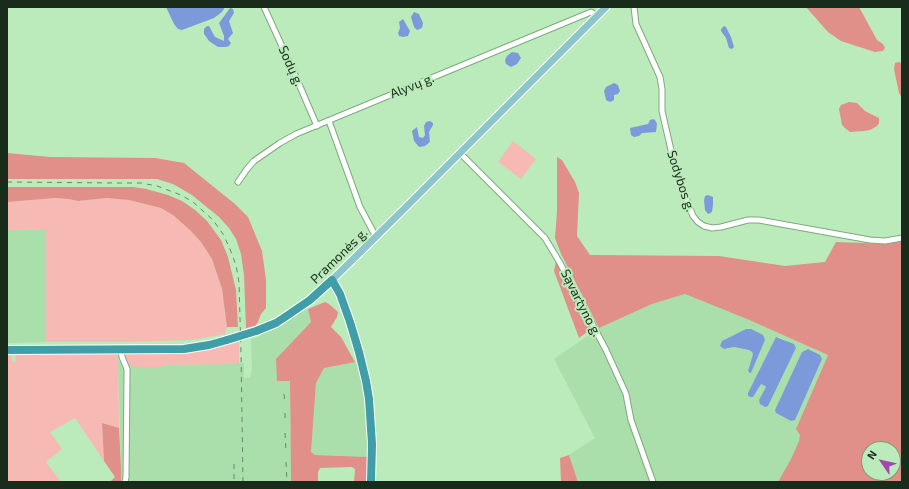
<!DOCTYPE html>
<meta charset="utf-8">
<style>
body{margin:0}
#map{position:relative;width:909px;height:489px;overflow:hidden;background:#bbeabb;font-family:"Exo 2",sans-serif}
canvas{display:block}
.frame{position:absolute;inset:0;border:8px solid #192b1a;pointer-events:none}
.north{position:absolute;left:861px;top:441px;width:40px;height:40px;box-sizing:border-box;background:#bbeabb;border:1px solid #7a9e7b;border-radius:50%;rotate:304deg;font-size:11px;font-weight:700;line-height:16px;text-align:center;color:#192b1a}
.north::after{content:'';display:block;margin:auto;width:14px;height:18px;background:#a545ad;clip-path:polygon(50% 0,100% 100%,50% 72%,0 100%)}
</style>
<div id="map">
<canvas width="909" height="489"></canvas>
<div class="frame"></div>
<div class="north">N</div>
</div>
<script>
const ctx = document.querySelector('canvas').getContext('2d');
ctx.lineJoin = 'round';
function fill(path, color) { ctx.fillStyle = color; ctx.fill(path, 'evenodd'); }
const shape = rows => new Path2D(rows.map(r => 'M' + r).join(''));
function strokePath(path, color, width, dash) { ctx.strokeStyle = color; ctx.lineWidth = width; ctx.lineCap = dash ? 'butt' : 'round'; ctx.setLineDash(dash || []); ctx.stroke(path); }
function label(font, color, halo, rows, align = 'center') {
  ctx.font = font + ' "Exo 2",sans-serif'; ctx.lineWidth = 4; ctx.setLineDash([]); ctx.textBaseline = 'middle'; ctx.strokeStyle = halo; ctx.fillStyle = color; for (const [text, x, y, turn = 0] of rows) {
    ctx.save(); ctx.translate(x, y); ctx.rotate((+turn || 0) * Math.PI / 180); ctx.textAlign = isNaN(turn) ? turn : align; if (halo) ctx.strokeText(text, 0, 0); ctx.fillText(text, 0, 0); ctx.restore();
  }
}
fill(shape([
 [46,229,46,342,7,343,7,230],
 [685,294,747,319,828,355,796,429,800,435,799,441,791,459,778,482,578,482,569,455,595,438,554,359,599,328,652,304],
 [746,329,748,329,765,340,751,373,750,373,748,368,753,354,752,352,749,350,734,347,727,349,722,341],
 [779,337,794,344,796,348,768,406,759,400,766,387,761,384],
 [803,350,793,421,791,421,776,413,775,410],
 [308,309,311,322,276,359,290,381,291,482,121,482,121,468,118,361,125,361,160,367,166,365,244,363,244,378,250,378,252,369,251,339,258,337,295,314],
 [358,360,361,373,366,411,368,457,315,455,311,452,316,383,323,368]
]), '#aadeaa');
fill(shape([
 [513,141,536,159,521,179,498,162],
 [55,198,69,199,78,201,107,198,129,200,161,208,173,215,191,231,201,242,212,259,222,289,227,327,225,334,192,340,125,342,46,342,46,229,7,230,7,202],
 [239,342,239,364,166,365,160,367,135,367,128,365,125,359,126,355,128,353,181,353,204,351],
 [114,352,118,354,119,428,102,423,104,461,75,418,50,432,62,449,46,462,61,482,7,482,7,354,11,355,13,362,16,362,15,358,17,354]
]), '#f7b9b3');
fill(shape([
 [806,7,859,7,877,40,883,44,885,48,883,51,875,52,841,41,828,32],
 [898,62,902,63,902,98,899,93,894,69,895,63],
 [849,102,857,103,865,111,879,118,879,123,877,126,870,130,864,131,850,132,845,128,842,125,839,109,841,105],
 [7,153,50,157,155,158,184,163,235,204,248,217,262,251,266,280,266,308,261,314,258,322,255,326,246,328,244,275,241,254,236,239,229,228,219,217,192,195,173,184,157,179,7,179],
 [557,157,562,160,575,182,579,193,577,236,590,255,719,256,785,266,825,262,836,242,888,244,902,241,902,482,778,482,791,459,799,441,800,435,796,429,828,355,747,319,685,294,652,304,599,328,561,254,555,238,557,211],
 [869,449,893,449,893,473,869,473],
 [7,187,133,187,146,189,168,195,182,201,195,210,207,221,221,240,228,257,236,290,238,327,227,327,222,289,212,259,201,242,191,231,173,215,161,208,129,200,107,198,78,201,69,199,55,198,7,202],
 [556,261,591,329,579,338,554,271],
 [325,302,329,304,338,312,337,317,331,327,341,337,355,362,324,368,316,383,311,452,315,455,368,457,367,482,354,482,355,469,352,467,320,468,318,472,318,482,291,482,290,381,277,381,276,359,311,322,308,309],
 [102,423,119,428,121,468,121,482,110,482,115,477,104,461],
 [569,455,578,482,561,482,560,458]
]), '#e18f89');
fill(shape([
 [166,7,225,7,222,12,214,18,182,30,178,29,174,24],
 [230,8,233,9,234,13,229,21,233,33,228,39,231,43,229,46,226,47,218,47,209,41,204,34,204,29,207,26,209,26,215,37,224,41,224,36,219,23],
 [414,12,419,14,423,23,422,28,417,30,414,27,411,17],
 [403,19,410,31,408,36,403,37,399,36,398,33,400,28,399,22],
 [724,26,726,27,731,37,734,47,732,49,729,48,726,38,721,31,721,29],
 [512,52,518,53,521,58,517,64,511,67,506,64,505,60,507,56],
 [614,83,618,85,620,91,618,94,614,95,614,100,610,102,606,100,604,91,606,87],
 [653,119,655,120,657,124,656,132,642,133,639,136,634,137,631,135,630,128,648,124,650,120],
 [430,121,433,123,433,125,429,132,430,142,425,146,419,147,414,141,412,131,417,127,419,137,423,138,425,135,424,126,426,122],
 [708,195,713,197,713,205,712,212,708,214,705,210,704,200,705,196],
 [746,329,751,329,763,335,765,340,751,373,750,373,748,371,753,354,752,352,749,350,734,347,724,349,720,346,722,341],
 [776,337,794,344,796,348,768,406,765,407,760,404,759,400,766,387,765,386,761,384,753,397,750,397,748,396,748,393],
 [808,349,820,355,822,359,795,420,791,421,776,413,775,410,802,352]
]), '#7c9ada');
const minor = shape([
 [264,7,292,68,317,126],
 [634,7,636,24,660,77,662,89,662,111,676,172,693,216,698,222,704,226,712,228,721,227,748,220,759,220,870,240,885,241,902,238],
 [329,121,360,207,376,237],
 [460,153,545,238,560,263,606,350,626,394,631,420,653,482],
 [238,182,247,169,254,161,280,143,296,134,591,12,597,16],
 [121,350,122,357,127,369,127,376,126,477,125,482]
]);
const major = shape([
 [332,280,403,210,606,7]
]);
const highway = shape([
 [256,331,276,323,288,315,310,300,332,280,340,294,350,322,359,352,366,381,369,399,372,444,371,482],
 [7,350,184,349,209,345,227,340]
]);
strokePath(minor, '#7daa7e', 7);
strokePath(major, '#fff', 9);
strokePath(highway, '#fff', 10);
strokePath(minor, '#fff', 5);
strokePath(major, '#8cc5ca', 7);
strokePath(highway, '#3f9ea7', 8);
strokePath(shape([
 [7,182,118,183,141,183,157,186,181,195,193,202,213,220,223,234,230,249,236,265,239,282,241,353,243,482],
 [284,394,285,404],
 [285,413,285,423],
 [285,433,286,452],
 [286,462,287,482],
 [234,464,234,482]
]), '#688869', 1, [5, 5]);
const highwayBridge = shape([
 [227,340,256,331]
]);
strokePath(highwayBridge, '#fff', 10, []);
strokePath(highwayBridge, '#3f9ea7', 8);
label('13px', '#192b1a', '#bbeabb', [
 ["Sodų g.",291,66,66],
 ["Alyvų g.",412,86,-22],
 ["Sodybos g.",681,181,72],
 ["Pramonės g.",339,256,-44],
 ["Sąvartyno g.",581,303,63]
]);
</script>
